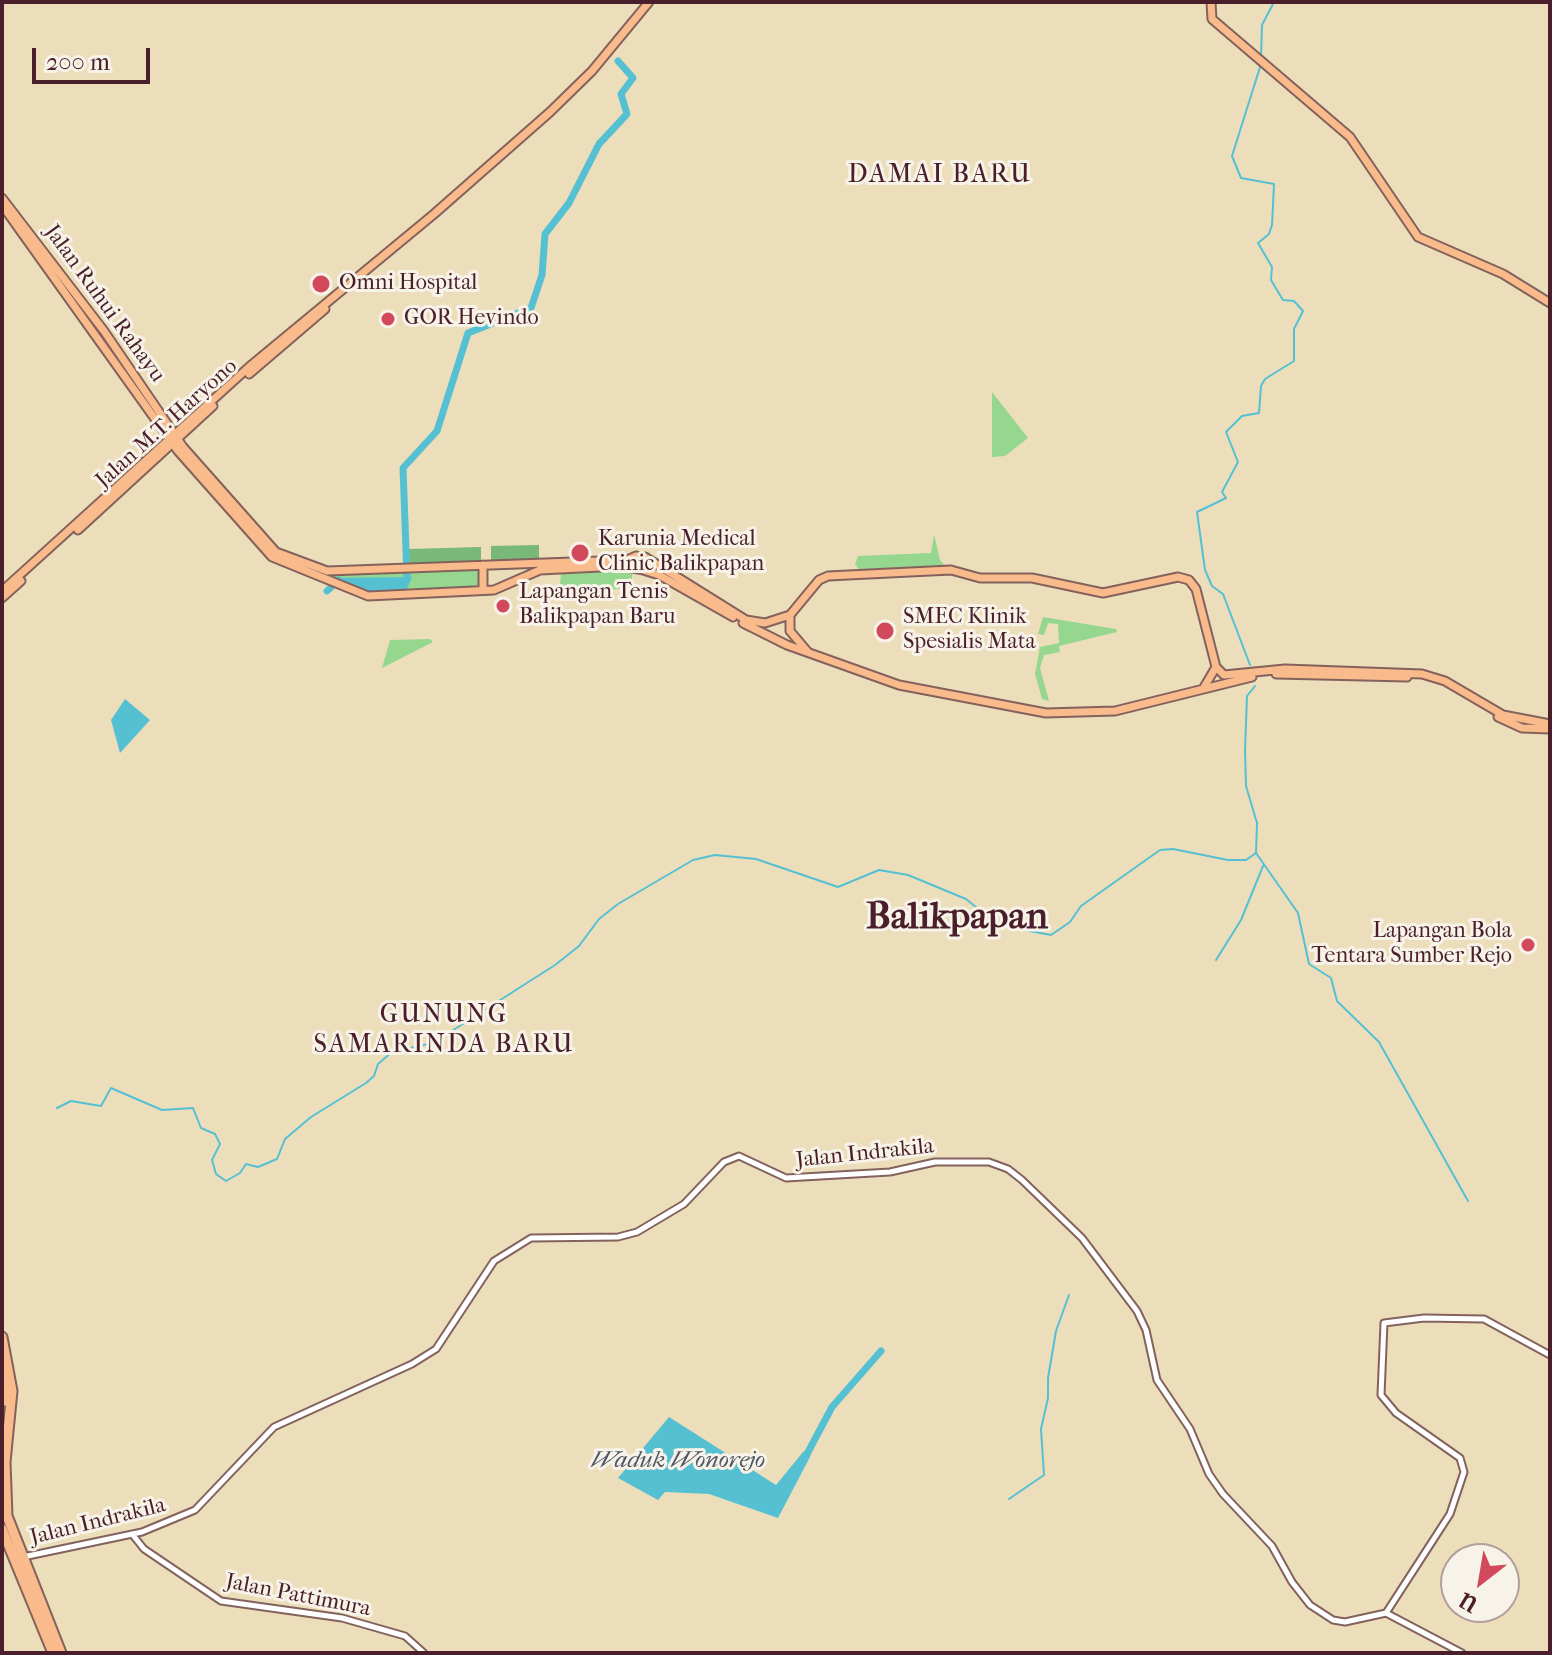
<!DOCTYPE html>
<style>
body{margin:0}
#map{position:relative;width:1552px;height:1655px;overflow:hidden;background:#eddebb;font-family:"IM FELL French Canon",serif}
canvas{display:block}
.frame{position:absolute;inset:0;border:4px solid #4a1f2b;pointer-events:none}
.north{position:absolute;left:1440px;top:1543px;width:80px;height:80px;box-sizing:border-box;background:#f7f3e8;border:2px solid #b29e9c;border-radius:50%;rotate:211deg;font-size:22px;font-weight:700;line-height:32px;text-align:center;color:#4a1f2b}
.north::after{content:'';display:block;margin:auto;width:28px;height:36px;background:#d1495b;clip-path:polygon(50% 0,100% 100%,50% 72%,0 100%)}
.scale{position:absolute;left:32px;top:48px;width:118px;height:36px;box-sizing:border-box;border:4px solid #4a1f2b;border-top:0;padding-left:10px;font-size:24px;line-height:28px;white-space:nowrap;color:#4a1f2b;-webkit-text-stroke:6px #f7f3e8;paint-order:stroke}
</style>
<div id="map">
<canvas width="1552" height="1655"></canvas>
<div class="frame"></div>
<div class="north">U</div>
<div class="scale">200 m</div>
</div>
<script>
const ctx = document.querySelector('canvas').getContext('2d');
ctx.lineJoin = 'round';
function fill(path, color) { ctx.fillStyle = color; ctx.fill(path, 'evenodd'); }
const shape = rows => new Path2D(rows.map(r => 'M' + r).join(''));
function strokePath(path, color, width, dash) { ctx.strokeStyle = color; ctx.lineWidth = width; ctx.lineCap = dash ? 'butt' : 'round'; ctx.setLineDash(dash || []); ctx.stroke(path); }
function label(font, color, halo, rows, align = 'center') {
  ctx.font = font + ' "IM FELL French Canon",serif'; ctx.lineWidth = 6; ctx.setLineDash([]); ctx.textBaseline = 'middle'; ctx.strokeStyle = halo; ctx.fillStyle = color; for (const [text, x, y, turn = 0] of rows) {
    ctx.save(); ctx.translate(x, y); ctx.rotate((+turn || 0) * Math.PI / 180); ctx.textAlign = isNaN(turn) ? turn : align; if (halo) ctx.strokeText(text, 0, 0); ctx.fillText(text, 0, 0); ctx.restore();
  }
}
fill(shape([
 [992,392,1028,438,1005,456,992,457],
 [934,534,940,560,947,568,862,574,855,564,858,556,931,553],
 [481,570,481,589,369,594,326,575],
 [619,570,632,574,632,586,591,594,560,585,561,573],
 [1043,617,1116,629,1117,632,1059,646,1060,652,1044,655,1040,668,1049,701,1042,699,1035,674,1040,647,1059,643,1058,624,1048,623,1044,635,1038,634],
 [390,640,430,639,433,642,382,668]
]), '#95d78e');
fill(shape([
 [539,545,539,562,491,563,491,546],
 [481,547,481,564,409,566,408,549]
]), '#78b879');
fill(shape([
 [412,577,406,591,369,593,334,578],
 [125,699,150,720,120,753,111,720],
 [669,1417,776,1485,803,1452,812,1447,810,1457,778,1518,709,1494,665,1492,658,1500,618,1478]
]), '#56c0d3');
strokePath(shape([
 [1261,58,1262,25,1274,2],
 [1250,665,1223,594,1212,586,1205,570,1197,512,1226,498,1222,492,1238,462,1226,432,1242,416,1259,413,1261,386,1265,379,1294,361,1294,329,1303,311,1294,301,1283,300,1271,280,1272,267,1258,243,1269,234,1272,225,1274,184,1241,178,1232,156,1261,64],
 [1256,853,1298,913,1309,964,1331,978,1337,1001,1379,1042,1468,1201],
 [1216,960,1241,920,1263,866],
 [57,1108,71,1101,101,1106,111,1088,162,1110,193,1108,201,1128,215,1134,220,1144,212,1160,216,1174,226,1181,240,1173,246,1164,258,1167,277,1159,285,1139,311,1117,366,1083,374,1076,378,1064,392,1052,433,1043,555,965,579,946,599,919,618,904,693,860,715,855,756,859,838,887,879,870,908,875,966,899,998,925,1051,935,1070,922,1081,906,1160,850,1173,849,1228,860,1246,860,1256,853,1257,823,1246,786,1245,750,1247,696,1255,686],
 [1009,1499,1044,1475,1041,1429,1048,1398,1048,1378,1056,1331,1069,1295]
]), '#56c0d3', 2);
strokePath(shape([
 [407,577,403,468,437,431,468,333,531,308,542,275,545,234,569,203,599,144,627,114,621,94,633,78,618,61],
 [327,591,339,580],
 [807,1454,832,1407,881,1351]
]), '#56c0d3', 7);
const minor = shape([
 [132,1534,144,1549,221,1601,342,1618,405,1636,424,1653],
 [23,1557,142,1532,195,1510,274,1427,412,1364,436,1349,494,1261,531,1238,618,1237,637,1232,684,1204,724,1162,739,1156,786,1178,890,1172,935,1162,989,1162,1008,1169,1022,1180,1082,1238,1137,1311,1146,1330,1157,1380,1190,1429,1209,1474,1223,1494,1272,1546,1292,1582,1310,1605,1333,1620,1345,1622,1386,1613,1462,1653],
 [1386,1613,1450,1514,1464,1472,1460,1458,1396,1413,1381,1395,1384,1323,1424,1318,1484,1319,1550,1355]
]);
const major = shape([
 [1211,2,1212,19,1350,137,1418,237,1503,274,1550,303],
 [2,198,104,331,183,447,276,552,327,571,627,560,636,556],
 [2,205,178,451,272,557,368,596,494,590,540,570,620,566,644,570,647,559,636,556],
 [249,374,325,309],
 [78,530,213,406],
 [645,557,746,620,765,623,790,615,819,580,828,576,951,570,980,578,1032,578,1103,593,1178,577,1189,580,1196,589,1216,667,1224,675,1285,669,1422,674,1445,681,1503,715,1550,724],
 [483,565,483,590],
 [643,570,659,575,733,617],
 [2,591,249,367,434,214,550,112,592,71,649,2],
 [2,598,21,581],
 [790,615,790,631,807,651],
 [743,623,787,645,899,685,1046,713,1115,711,1252,677],
 [1276,674,1407,677],
 [1203,689,1216,667],
 [1498,717,1522,728,1550,729]
]);
const highway = shape([
 [2,1337,12,1391,5,1462,7,1516,61,1653],
 [2,1361,5,1401],
 [2,1529,53,1653]
]);
strokePath(minor, '#83625d', 9);
strokePath(major, '#83625d', 11);
strokePath(highway, '#83625d', 13);
strokePath(minor, '#fff', 5);
strokePath(major, '#fabb8c', 7);
strokePath(highway, '#fabb8c', 9);
for (const [x, y, r, color] of [
 [321,284,10,"#d1495b"],
 [388,319,8,"#d1495b"],
 [580,553,10,"#d1495b"],
 [503,606,8,"#d1495b"],
 [885,631,10,"#d1495b"],
 [1528,945,8,"#d1495b"]
]) { const dot = new Path2D(); dot.arc(x, y, r, 0, 2 * Math.PI); ctx.fillStyle = color; ctx.fill(dot); strokePath(dot, '#f7f3e8', 3); }
label('22px', '#4a1f2b', '#f7f3e8', [
 ["Omni Hospital",339,284],
 ["GOR Hevindo",404,319],
 ["Karunia Medical",598,540],
 ["Clinic Balikpapan",598,565],
 ["Lapangan Tenis",519,593],
 ["Balikpapan Baru",519,618],
 ["SMEC Klinik",903,618],
 ["Spesialis Mata",903,643],
 ["Lapangan Bola",1512,932,"right"],
 ["Tentara Sumber Rejo",1512,957,"right"]
], 'left');
label('22px', '#4a1f2b', '#f7f3e8', [
 ["Jalan Ruhui Rahayu",104,304,54],
 ["Jalan M.T. Haryono",167,424,-42],
 ["Jalan Indrakila",865,1154,-6],
 ["Jalan Indrakila",98,1522,-14],
 ["Jalan Pattimura",298,1596,11]
]);
label('italic 24px', '#4e5766', '#f7f3e8', [
 ["Waduk Wonorejo",678,1461]
]);
ctx.letterSpacing = '2px';
label('26px', '#4a1f2b', '#f7f3e8', [
 ["DAMAI BARU",940,176],
 ["GUNUNG",444,1016],
 ["SAMARINDA BARU",444,1046]
]);
ctx.letterSpacing = '0px';
label('bold 38px', '#4a1f2b', '#f7f3e8', [
 ["Balikpapan",957,919]
]);
</script>
